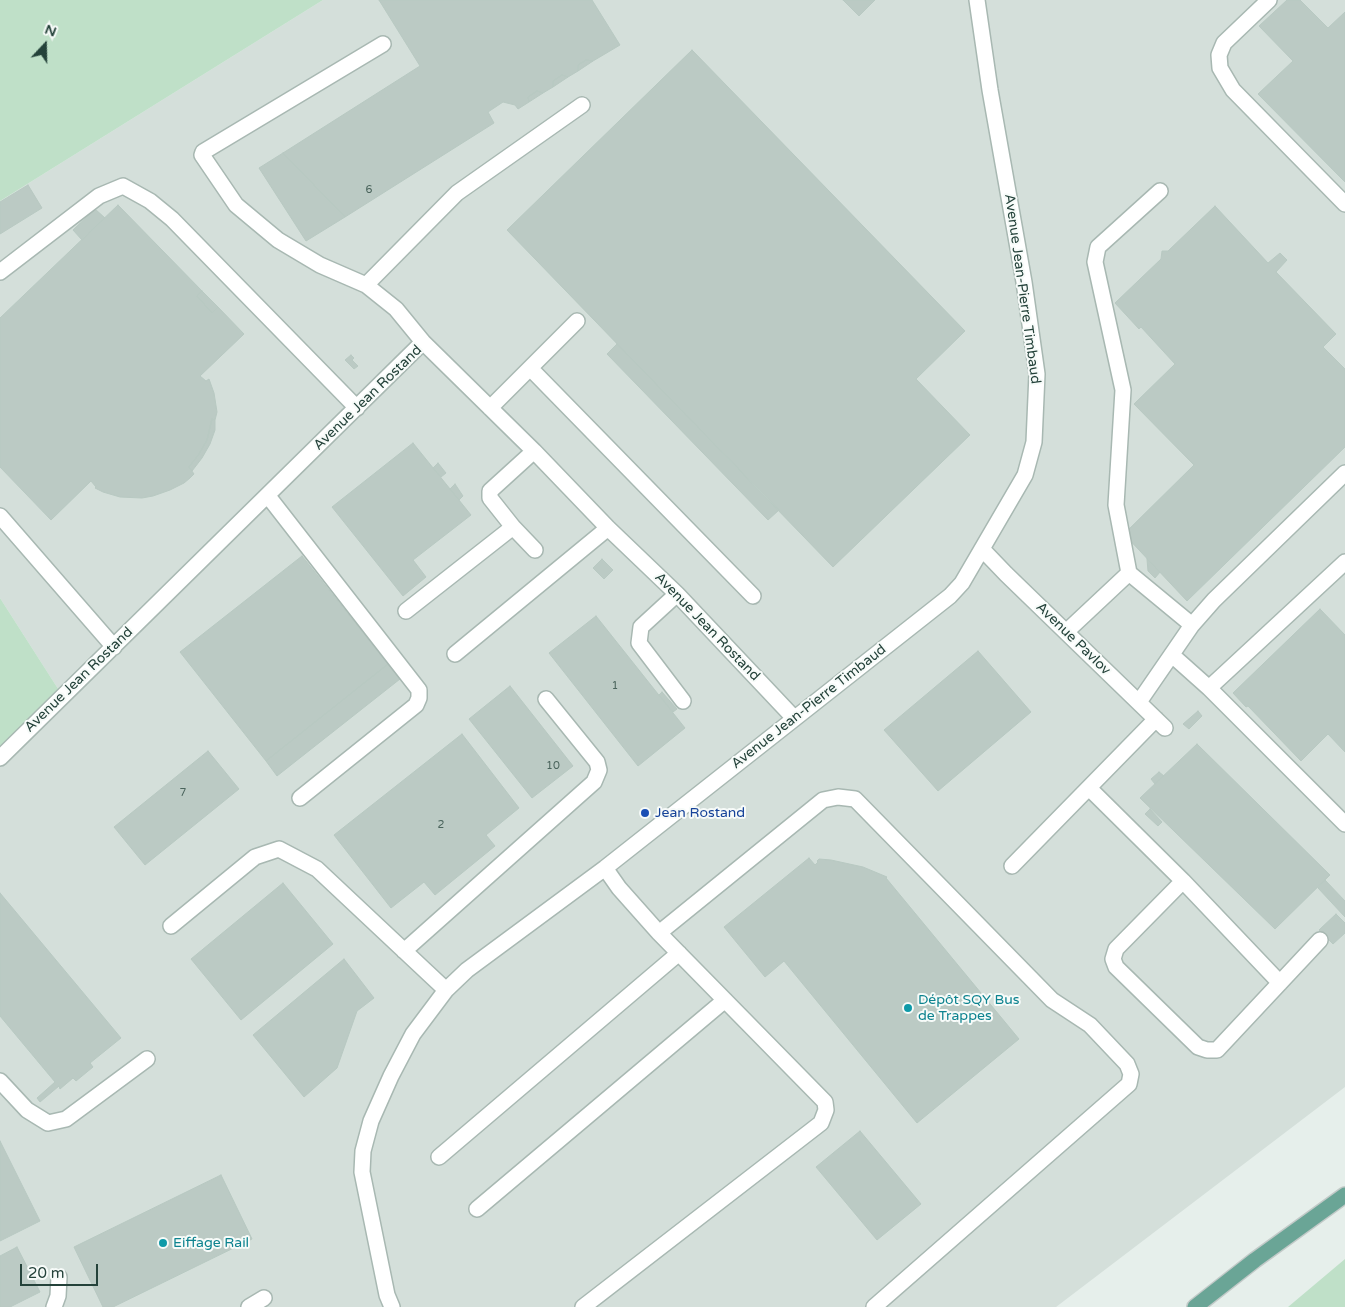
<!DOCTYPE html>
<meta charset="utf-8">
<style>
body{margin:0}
#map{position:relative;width:1345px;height:1307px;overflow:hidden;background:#e6efeb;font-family:"Varela Round",sans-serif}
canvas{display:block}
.north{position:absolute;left:20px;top:20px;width:50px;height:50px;-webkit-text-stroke:4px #f7fbf9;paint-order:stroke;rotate:21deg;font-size:14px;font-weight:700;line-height:20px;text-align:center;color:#24423a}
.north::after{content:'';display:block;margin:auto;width:18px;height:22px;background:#24423a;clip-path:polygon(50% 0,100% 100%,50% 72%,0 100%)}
.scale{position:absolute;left:20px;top:1264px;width:78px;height:22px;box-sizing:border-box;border:2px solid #24423a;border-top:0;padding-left:6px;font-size:15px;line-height:18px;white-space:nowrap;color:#24423a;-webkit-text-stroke:4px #f7fbf9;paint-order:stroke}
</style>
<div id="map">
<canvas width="1345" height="1307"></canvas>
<div class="north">N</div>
<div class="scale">20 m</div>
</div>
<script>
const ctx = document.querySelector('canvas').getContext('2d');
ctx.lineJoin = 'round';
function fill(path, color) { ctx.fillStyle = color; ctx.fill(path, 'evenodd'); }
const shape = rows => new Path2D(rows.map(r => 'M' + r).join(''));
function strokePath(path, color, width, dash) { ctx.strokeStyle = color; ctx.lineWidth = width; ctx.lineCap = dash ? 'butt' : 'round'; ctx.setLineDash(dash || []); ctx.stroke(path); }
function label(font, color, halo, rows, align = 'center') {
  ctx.font = font + ' "Varela Round",sans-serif'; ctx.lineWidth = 4; ctx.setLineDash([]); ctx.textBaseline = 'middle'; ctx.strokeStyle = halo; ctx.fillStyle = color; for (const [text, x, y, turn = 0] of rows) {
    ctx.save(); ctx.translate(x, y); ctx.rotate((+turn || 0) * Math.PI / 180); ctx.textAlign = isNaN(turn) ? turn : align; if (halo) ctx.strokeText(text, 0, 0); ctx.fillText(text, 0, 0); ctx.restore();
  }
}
fill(shape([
 [323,0,1345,0,1345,1087,1056,1307,0,1307,0,757,62,695,0,598,0,201]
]), '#d4dfda');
fill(shape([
 [0,0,323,0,0,201],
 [0,598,62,695,0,755],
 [1345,1259,1345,1307,1288,1307]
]), '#bfe0c8');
const building = shape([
 [379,0,592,0,620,45,593,61,586,60,578,65,578,71,568,77,562,75,553,81,553,87,543,93,537,91,528,97,529,102,518,109,515,105,503,102,488,112,494,123,345,217,283,153,420,66,379,0],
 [843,0,875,0,859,16,843,0],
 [1287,0,1300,0,1328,28,1345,12,1345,182,1258,94,1293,61,1259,26,1287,0],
 [692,50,965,331,916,379,970,435,833,567,507,230,692,50],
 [586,60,593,61,578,71,578,65,586,60],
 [562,75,568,77,553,87,553,81,562,75],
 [537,91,543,93,529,102,528,97,537,91],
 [283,153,345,217,306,241,259,168,283,153],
 [28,185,42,208,0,234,0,202,28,185],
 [118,205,202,291,197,296,212,313,218,307,244,334,200,376,206,381,209,379,214,393,217,412,215,420,212,419,207,440,199,454,189,467,194,474,190,478,184,483,170,490,153,496,142,498,120,497,103,492,95,488,96,487,91,481,51,520,0,467,0,318,118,205],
 [1215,206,1268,263,1280,253,1287,260,1276,272,1336,334,1323,347,1345,369,1345,447,1187,601,1124,534,1194,465,1134,404,1175,364,1141,327,1139,329,1115,303,1161,259,1162,251,1168,251,1215,206],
 [95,209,105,218,82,240,73,230,95,209],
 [202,291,218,307,212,313,197,296,202,291],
 [617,344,779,510,768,520,607,354,617,344],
 [351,355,354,358,352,360,358,366,354,369,345,360,351,355],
 [212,419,215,420,215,430,210,444,202,458,192,471,189,467,199,454,207,440,212,419],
 [413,443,471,515,413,560,426,577,403,596,332,507,413,443],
 [438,463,446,473,441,477,433,468,438,463],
 [455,484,463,496,459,500,450,489,455,484],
 [302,556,388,664,266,761,180,652,302,556],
 [602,559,613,570,604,579,593,568,602,559],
 [1147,559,1160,572,1155,578,1148,571,1147,559],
 [1320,609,1345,635,1345,752,1328,734,1301,761,1248,706,1246,707,1233,693,1320,609],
 [596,616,685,728,638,766,549,653,596,616],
 [978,651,1031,712,938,791,884,730,978,651],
 [388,664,400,679,277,776,266,761,388,664],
 [510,686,573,766,532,798,469,719,510,686],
 [662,692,677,709,673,712,659,695,662,692],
 [1198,711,1202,716,1189,729,1183,724,1198,711],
 [462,734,519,808,486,835,495,846,435,895,424,882,391,908,334,835,462,734],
 [1197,744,1330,875,1275,929,1140,798,1197,744],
 [208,751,239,789,145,865,114,827,208,751],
 [1159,772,1164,776,1155,784,1151,779,1159,772],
 [1150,809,1162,822,1158,826,1145,814,1150,809],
 [809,858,815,865,818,862,817,861,819,859,831,860,863,867,887,877,886,878,1019,1039,917,1123,784,961,765,977,724,927,809,858],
 [1325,880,1345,901,1345,917,1318,888,1325,880],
 [283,883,333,944,241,1020,191,959,283,883],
 [0,893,121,1038,90,1063,93,1067,76,1081,73,1078,60,1089,59,1086,40,1102,37,1098,55,1082,0,1016,0,893],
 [1336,914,1345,923,1345,933,1333,944,1319,930,1336,914],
 [344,959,374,998,357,1011,337,1068,304,1097,253,1035,344,959],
 [860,1131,921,1204,877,1240,816,1167,860,1131],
 [0,1141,40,1221,0,1241,0,1141],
 [221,1175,252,1239,113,1307,103,1307,74,1247,221,1175],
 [17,1247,40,1292,10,1307,0,1307,0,1256,17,1247]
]);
fill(building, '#bbcac4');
strokePath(building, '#b8c9c2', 1);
const minor = shape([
 [1269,0,1224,43,1219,55,1220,68,1233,90,1345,204],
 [383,44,203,152,202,155,236,205,278,240,320,265,366,285,396,309,423,342],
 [0,272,99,196,123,186,150,201,172,219,357,408],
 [366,285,457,193,582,105],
 [530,368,577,321],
 [490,408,530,368,753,596],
 [534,451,490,491,490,498,513,527,535,550],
 [268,496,419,690,419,698,416,705,300,798],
 [0,516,114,647],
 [982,549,1006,574,1165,728],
 [1129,573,1192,625,1214,600,1345,473],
 [677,594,641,627,639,643,683,701],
 [406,611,513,527],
 [1066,632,1129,573,1116,505,1123,390,1095,262,1098,247,1160,191],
 [455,654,608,528],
 [1172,655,1209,688,1345,824],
 [1209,688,1345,562],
 [1139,702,1192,625],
 [0,758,423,342,534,451,608,528,677,594,794,718],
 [1089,788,1183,881,1280,983],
 [1012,866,1156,719],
 [1183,881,1116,949,1113,959,1116,967,1198,1047,1207,1050,1217,1050,1320,940],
 [171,926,255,857,279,849,317,869,446,990],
 [659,933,823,800,838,797,855,799,1052,1000,1090,1025,1127,1064,1131,1074,1129,1084,874,1307],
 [404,951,594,782,599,770,597,762,546,699],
 [0,1081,27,1110,48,1123,66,1119,147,1059],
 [439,1157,679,953],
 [477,1209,725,1000],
 [54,1307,58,1296,59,1277],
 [249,1307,264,1298],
 [392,1307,387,1295,362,1172,363,1151,371,1121,391,1076,413,1034,446,990,467,970,605,868,950,596,962,583,1025,475,1034,442,1037,374,1024,282,990,90,977,0],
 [583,1307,821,1123,826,1110,825,1102,659,933,619,888,605,868]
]);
const major = shape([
 [1195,1307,1255,1260,1345,1195]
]);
strokePath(minor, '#a8b8b2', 18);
strokePath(major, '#c2cac8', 18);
strokePath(minor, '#fff', 15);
strokePath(major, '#6aa596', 15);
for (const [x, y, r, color] of [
 [645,813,5,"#1a4fb4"],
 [908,1008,5,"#0f9aa8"],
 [163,1243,5,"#0f9aa8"]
]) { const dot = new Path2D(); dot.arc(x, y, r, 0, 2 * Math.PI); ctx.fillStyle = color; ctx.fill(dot); strokePath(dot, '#f7fbf9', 2); }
label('11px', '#4a645c', null, [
 ["6",369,190],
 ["1",615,686],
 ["10",553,766],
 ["7",183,793],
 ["2",441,825]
]);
label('14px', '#24423a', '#f7fbf9', [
 ["Avenue Jean-Pierre Timbaud",1022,289,82],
 ["Avenue Jean Rostand",368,398,-44],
 ["Avenue Jean Rostand",707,627,46],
 ["Avenue Pavlov",1073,639,44],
 ["Avenue Jean Rostand",79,680,-44],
 ["Avenue Jean-Pierre Timbaud",809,707,-38]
]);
label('14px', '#164399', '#f7fbf9', [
 ["Jean Rostand",655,813]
], 'left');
label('14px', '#0d838f', '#f7fbf9', [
 ["Dépôt SQY Bus",918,1000],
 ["de Trappes",918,1016],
 ["Eiffage Rail",173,1243]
], 'left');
</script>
